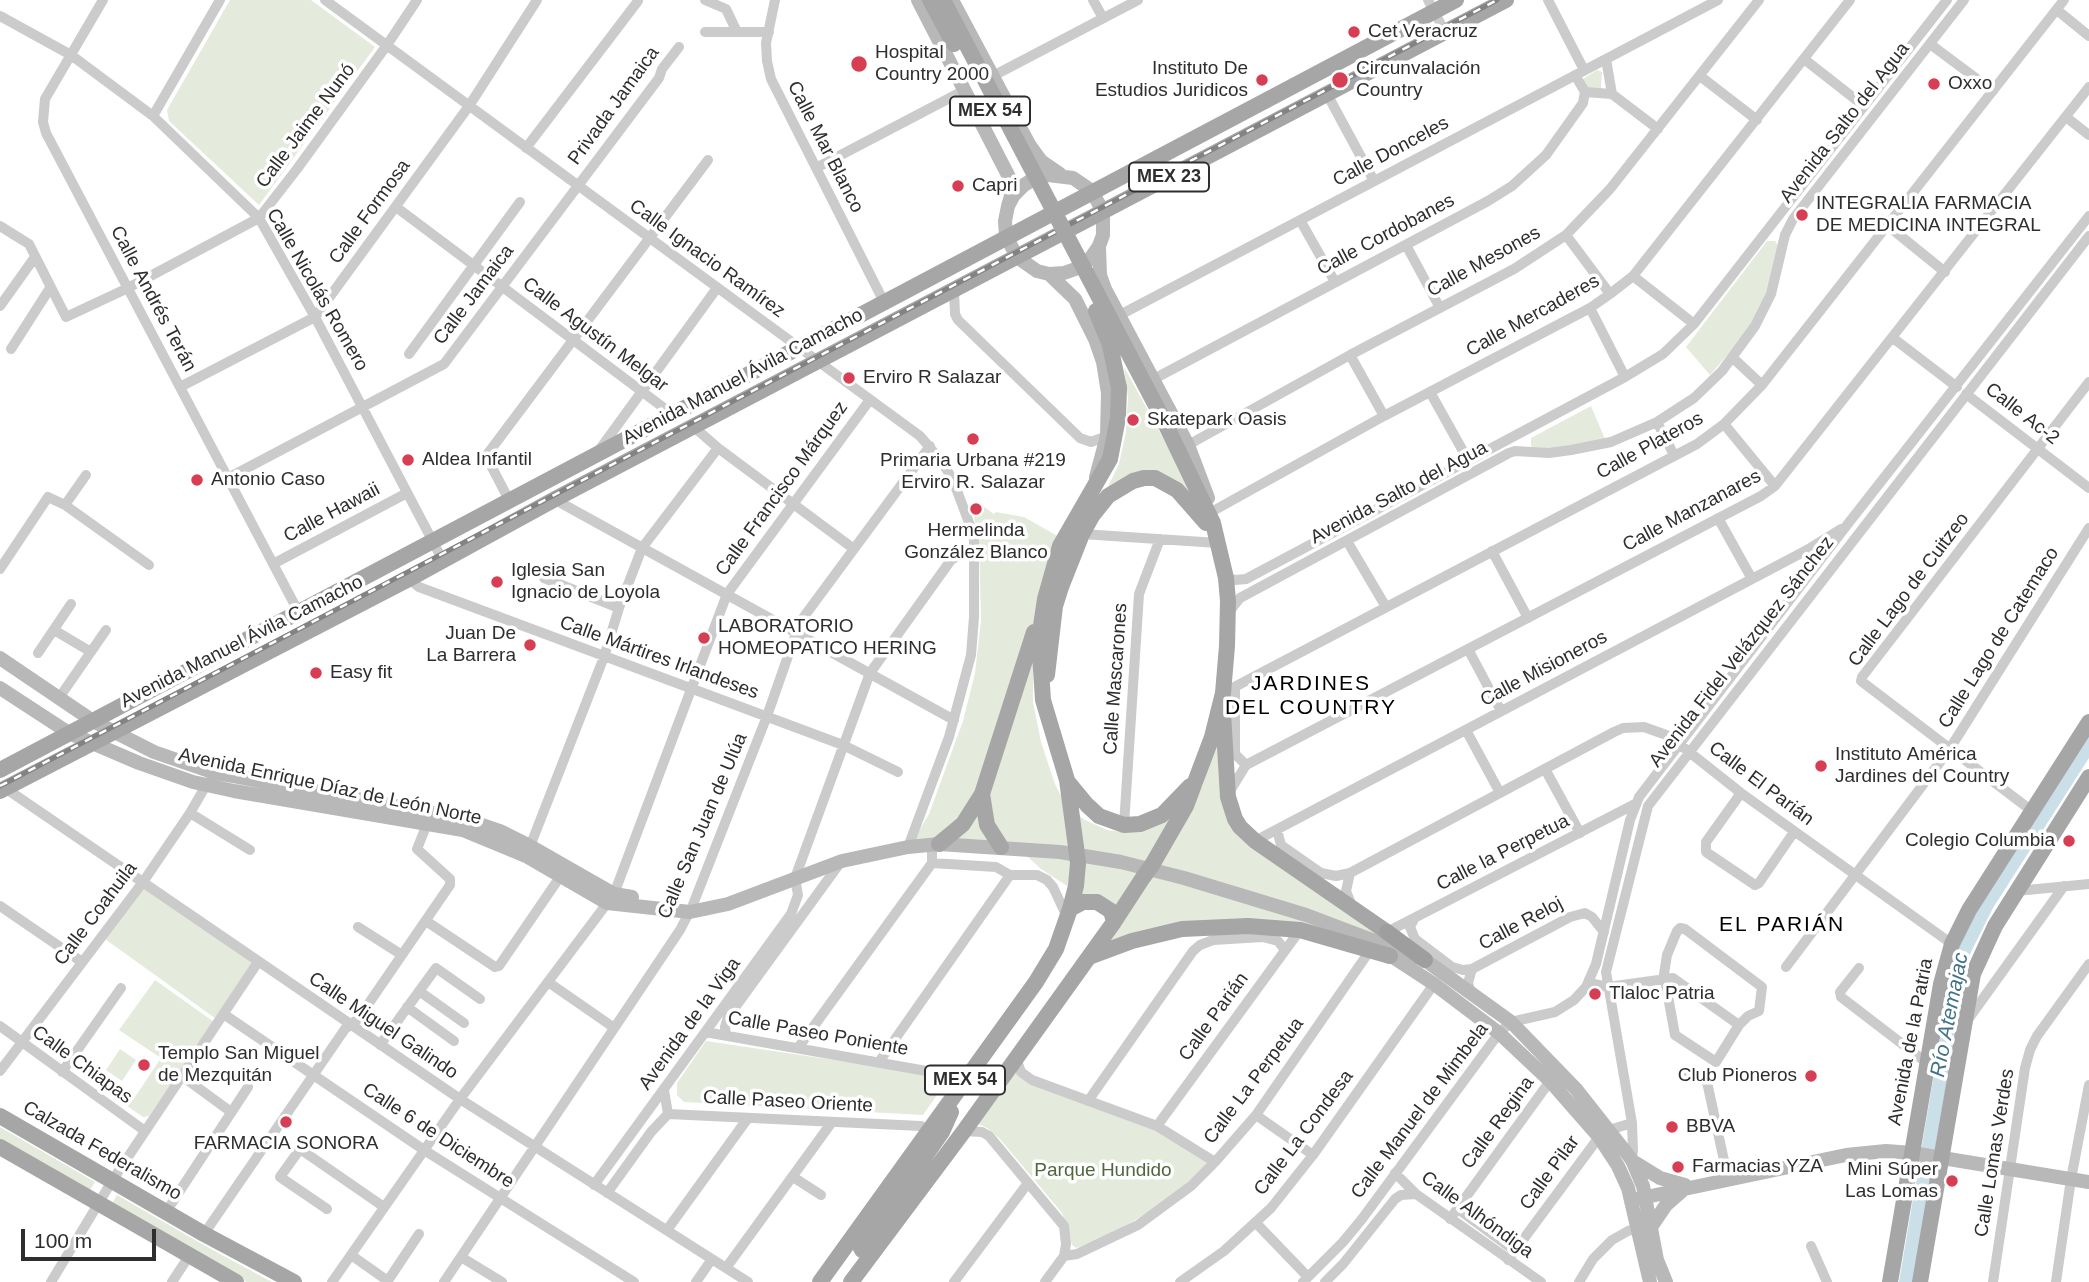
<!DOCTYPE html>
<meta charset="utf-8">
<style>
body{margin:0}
#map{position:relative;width:2089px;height:1282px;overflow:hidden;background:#fff;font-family:Arial,sans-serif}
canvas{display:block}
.scale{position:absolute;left:21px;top:1229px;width:135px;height:32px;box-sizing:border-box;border:4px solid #2e2e2e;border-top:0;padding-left:9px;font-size:21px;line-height:24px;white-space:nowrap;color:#2e2e2e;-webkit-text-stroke:5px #fff;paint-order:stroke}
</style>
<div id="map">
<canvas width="2089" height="1282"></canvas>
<div class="scale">100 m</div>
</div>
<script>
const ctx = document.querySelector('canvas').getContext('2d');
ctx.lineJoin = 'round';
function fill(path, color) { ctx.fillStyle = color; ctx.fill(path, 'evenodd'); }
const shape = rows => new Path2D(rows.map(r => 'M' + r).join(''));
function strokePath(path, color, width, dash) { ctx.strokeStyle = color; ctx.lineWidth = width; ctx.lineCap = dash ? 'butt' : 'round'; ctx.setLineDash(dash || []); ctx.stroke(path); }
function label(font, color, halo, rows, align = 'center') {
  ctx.font = font + ' Arial,sans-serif'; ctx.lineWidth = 7; ctx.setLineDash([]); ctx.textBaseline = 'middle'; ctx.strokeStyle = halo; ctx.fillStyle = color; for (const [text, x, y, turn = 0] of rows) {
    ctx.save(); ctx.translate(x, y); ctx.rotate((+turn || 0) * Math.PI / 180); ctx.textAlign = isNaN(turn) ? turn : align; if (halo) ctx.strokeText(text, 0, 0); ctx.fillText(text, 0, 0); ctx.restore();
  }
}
fill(shape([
 [230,0,311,0,375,47,259,205,169,121,167,110],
 [1597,70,1602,72,1601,88,1590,90,1582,82,1583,79],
 [1767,241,1775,241,1779,247,1774,270,1763,302,1744,336,1710,375,1686,347],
 [1124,367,1184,476,1192,501,1155,474,1102,499,1119,464,1126,432,1128,398],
 [1591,406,1605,439,1573,447,1538,450,1531,446,1531,438],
 [983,506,994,514,996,512,1024,517,1061,538,1033,661,1033,702,1041,742,1055,784,1066,806,1085,820,1107,830,1123,832,1154,827,1171,818,1189,804,1202,787,1220,732,1246,843,1378,930,1379,935,1259,923,1108,946,1117,926,1084,897,1041,869,1014,844,911,845,929,814,963,721,975,673,981,621,979,537,974,517],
 [144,887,256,963,219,1021,105,939],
 [155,980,214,1022,149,1116,143,1117,123,1103,135,1097,161,1058,119,1030],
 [706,1041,881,1067,949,1078,923,1115,684,1102,677,1095,677,1083],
 [120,1049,136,1060,122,1081,106,1070],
 [1015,1072,1027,1082,1160,1130,1209,1162,1184,1186,1152,1210,1103,1239,1076,1248,1072,1245,1062,1213,1000,1139,987,1128,976,1123],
 [0,1127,95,1182,89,1192,0,1140],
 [117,1195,209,1248,272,1282,247,1282,202,1259,111,1205]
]), '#e4eadc');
fill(shape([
 [2089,735,2089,758,1993,908,1969,956,1964,977,1913,1282,1899,1282,1953,961,1969,923]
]), '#cadfe8');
strokePath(shape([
 [103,0,45,99,43,122,46,133,299,613],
 [325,0,920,436,942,462,953,480,974,536,974,617,971,655,949,737,908,847],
 [705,0,726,9,737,32],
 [775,0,766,43,767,61,771,79,884,302],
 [1093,0,1103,18],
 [1428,0,1445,32],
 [1548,0,1584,70],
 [2057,10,2089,36],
 [0,16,71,55,153,116,259,218,315,317,442,559],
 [705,32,769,32],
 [1930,44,1993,91],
 [1606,59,1612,94],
 [1804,59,1864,106],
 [993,76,1138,0],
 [1700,76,1757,120],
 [1585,92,1612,94,1658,129],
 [1327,94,1374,181],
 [153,116,220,0],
 [2066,117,2089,135],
 [526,148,638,1],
 [816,168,965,90],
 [396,207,672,414],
 [1300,220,1335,282],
 [1887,225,1945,272],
 [0,226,29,244,66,317,128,288,259,218,297,169,387,45,417,0],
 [1566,235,1610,294],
 [1406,245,1440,308],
 [1633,276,1694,324],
 [954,291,955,314,958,320,1080,438,1091,442,1107,436],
 [0,306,35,257],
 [1590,308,1625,377],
 [1118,316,1718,0],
 [1893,338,1957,387],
 [11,349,50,288],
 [409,354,520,202],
 [1350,355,1384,416],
 [1733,358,1762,385],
 [1152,380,1488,201,1512,186,1546,155,1583,103,1585,92,1575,75],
 [180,387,315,317,469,106,537,0],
 [1430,392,1468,460],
 [1966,394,2089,488],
 [1657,422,1674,455],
 [1724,424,1775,486],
 [694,427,718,448,854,549],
 [1188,445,1350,355,1514,269,1566,235,1610,189,1759,0],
 [600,449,717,288],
 [228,478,444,364,659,78,662,69,679,47],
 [557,498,561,503,954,720],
 [509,500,486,456,708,160],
 [65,505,86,475],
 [1213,511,1384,416,1590,308,1610,294,1633,276,1850,0],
 [1718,518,1752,579],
 [1082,534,1218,543],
 [1347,541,1386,607],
 [1492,551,1528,618],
 [273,564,407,493],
 [0,569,48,497,65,505,149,565],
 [544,578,619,608],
 [1226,578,1235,580,1246,579,1625,377,1663,354,1694,324,1947,0],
 [409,579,419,587,843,745,898,772],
 [1229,612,1240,598,1509,453,1515,451,1549,453,1571,450,1611,442,1657,422,1694,398,1722,371,1755,326,1771,294,1785,235,1793,219,1964,0],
 [54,630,91,652],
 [1468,649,1501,711],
 [38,653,71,604],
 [1235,688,1235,754,1246,765],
 [1223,693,1697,444,1724,424,1762,385,2064,0],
 [59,698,106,630],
 [1466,730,1500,793],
 [1545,769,1580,833],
 [5,788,460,1099,748,1282],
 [1230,791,1246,765,1761,496,1775,486,2089,87],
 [1741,793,1706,842,1706,852,1755,885,1759,883,1794,832],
 [2032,811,1861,681,1862,677,2089,382],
 [190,813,250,850],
 [1124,825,1139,594,1160,539],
 [1277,830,1281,845,1321,873,1336,876,1350,873,1614,732,1623,728,1644,727,1669,736,1741,793,1952,944],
 [1255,841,1807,550,1841,529],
 [529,849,604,657,619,608,642,548,718,448],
 [932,863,996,867,1010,875,1037,875,1047,880,1053,887,1067,917],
 [1350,873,1346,891,1352,906],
 [2017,891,2089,884],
 [0,906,82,962],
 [1414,919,1410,927,1415,939,1452,967,1463,970,1472,969],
 [426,921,495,967,499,966,564,871],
 [358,927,402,955],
 [1680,928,1685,929,1762,987,1759,1011,1748,1016,1739,1025,1716,1062,1675,1035,1664,974,1667,955,1677,931,1680,928],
 [1387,932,1635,804],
 [1786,967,1949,750,2089,528],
 [1859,968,1840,992,1841,997,1927,1063],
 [548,982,613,1027],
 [1587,988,1594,984,1608,987,1673,978,1739,1025],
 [419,991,464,1023],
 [1471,993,1468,983,1472,969,1570,917,1585,913,1592,917,1604,932],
 [407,1007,454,1041],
 [225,1015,424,1150,634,1282],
 [1969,1018,2064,886],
 [0,1026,145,1131],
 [705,1032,966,1078],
 [726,1035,725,1027,728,1017,840,863],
 [380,1045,436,968,480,999],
 [798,1048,932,863,932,845],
 [1016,1058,1021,1072,1032,1080,1157,1126,1215,1162],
 [879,1062,1010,875],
 [0,1071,143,882,190,813,208,782],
 [62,1072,121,988],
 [1686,1075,1697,1074,1707,1082,1728,1179],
 [182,1076,231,1112],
 [664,1090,668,1114],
 [1088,1101,1193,951,1200,945,1213,940,1263,937,1278,941,1285,950],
 [668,1114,921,1126,929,1131],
 [1256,1115,1313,1155],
 [1157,1126,1300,930],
 [964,1131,982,1132,989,1136,1064,1226,1066,1244,1064,1256],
 [1630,1161,1633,1152,1632,1123,1606,972,1648,806,2089,236],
 [1395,1173,1416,1194,1541,1282],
 [793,1177,821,1195],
 [594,1185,791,914,798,895,795,878,870,673,951,560,962,553,974,554],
 [607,1193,651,1132,668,1114],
 [327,1209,280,1177,300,1149,384,1207],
 [1458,1209,1515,1251],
 [166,1212,248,1087],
 [1450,1219,1550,1081],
 [1256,1223,1308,1277],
 [667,1230,748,1118],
 [204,1234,345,1029,358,1019,450,885,450,879,417,849,425,829],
 [1811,1246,1827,1282],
 [351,1255,388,1281],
 [461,1257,502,1282],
 [1508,1260,1599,1137,1609,1130,1632,1123],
 [726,1268,832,1122],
 [51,1282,112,1181,258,962],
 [172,1282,189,1256],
 [332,1282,460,1099,614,894,727,594,869,401],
 [387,1282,419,1234],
 [444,1282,680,930,692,907,767,716,800,622,930,446],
 [696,1282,712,1259],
 [954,1282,1028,1183],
 [1045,1282,1064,1256,1077,1254,1138,1225,1191,1186,1215,1162,1256,1115,1371,949],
 [1180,1282,1224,1251,1271,1208,1313,1155,1434,984],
 [1303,1282,1343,1242,1362,1219,1499,1033,1511,1022,1555,1012,1574,1000,1586,987,1596,964,1630,820,1639,797,1847,525,2089,216],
 [1325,1282,1343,1264,1395,1199,1401,1195,1416,1194],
 [1579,1282,1593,1259,1612,1240,1628,1231,1642,1227],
 [1993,1282,2025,1068,2030,1050,2037,1036,2089,964],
 [2056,1282,2071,1179,2089,1085]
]), '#cbcbcb', 10);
strokePath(shape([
 [918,0,1009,177,1011,196,1008,206,1005,221,1006,236,1017,257,1037,271,1049,274,1064,273,1078,268,1090,259,1099,246,1103,235,1103,212,1092,191,1073,178,1048,175,1035,178,1024,185,1014,195,1008,206],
 [952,0,1030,146,1041,161,1060,174],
 [1099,247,1100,275,1105,289,1188,445,1208,498],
 [1049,274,1075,299,1095,339,1103,362,1108,393,1107,436,1096,477],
 [0,658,93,721,154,752,212,772,465,819,500,831,530,846,614,894,632,897],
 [0,688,69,733,139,763,193,782,234,791,463,830,526,856,607,903,690,912,728,904,842,861,908,847,939,844,1060,852,1121,862,1184,878,1306,915,1425,960,1511,1022,1576,1089,1632,1160,1643,1186,1657,1260,1666,1282],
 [1382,950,1434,984,1499,1033,1550,1081,1599,1137,1618,1166,1628,1188,1650,1282],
 [1634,1162,1660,1178,1685,1185],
 [1632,1200,1846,1155,1886,1151,1912,1153,2089,1182],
 [1651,1227,1666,1205,1682,1191]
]), '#b8b8b8', 14);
strokePath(shape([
 [1047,675,1055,606,1061,587,1082,534,1092,516,1108,496,1133,481,1144,478,1155,478,1177,490,1206,523],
 [1223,713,1228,797,1235,819,1240,827,1255,841,1387,932],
 [0,770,1456,0],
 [1068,782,1087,805,1099,816,1124,825,1140,824,1162,815,1190,786],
 [0,791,409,579,557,498,1506,0],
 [982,794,987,825,1001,847],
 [939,844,963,824,982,794,1034,632],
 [1076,847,1067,780,1043,700,1039,639,1045,599,1060,546,1110,459,1118,418,1119,388],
 [1152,865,1186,806,1212,737,1223,693,1227,646,1228,601,1226,578,1213,523,1164,421],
 [1070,909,1083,902,1097,902,1111,911,1114,922],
 [1089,957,1132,941,1182,929,1248,926,1300,930,1390,956],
 [0,1116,204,1234,294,1282],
 [0,1147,236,1282],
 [877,1241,870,1251,862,1250,860,1246,878,1224,942,1132,951,1112],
 [820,1282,1036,982,1056,949,1070,909,1076,886,1078,863],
 [851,1282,964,1131,1114,922,1144,876],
 [1890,1282,1941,984,1952,944,1969,910,2089,722],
 [1920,1282,1973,974,1995,926,2089,777]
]), '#a6a6a6', 16);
strokePath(shape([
 [1387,932,1425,960]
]), '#9e9e9e', 16);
const rail = shape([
 [0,786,1497,0]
]);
strokePath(rail, '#838383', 5);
strokePath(rail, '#fff', 2.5, [8]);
strokePath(shape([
 [930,0,954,44],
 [943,0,1164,421],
 [1096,311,1110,345,1119,388],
 [1076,847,1078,863],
 [1144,876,1152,865]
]), '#a6a6a6', 16);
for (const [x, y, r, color] of [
 [1354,32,7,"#d73d53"],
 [859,64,9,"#d73d53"],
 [1262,80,7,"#d73d53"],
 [1340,80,9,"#d73d53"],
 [1934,84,7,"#d73d53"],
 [958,186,7,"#d73d53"],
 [1802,215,7,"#d73d53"],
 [849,378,7,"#d73d53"],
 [1133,420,7,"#d73d53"],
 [973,439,7,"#d73d53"],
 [408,460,7,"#d73d53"],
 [197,480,7,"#d73d53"],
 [976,509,7,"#d73d53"],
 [497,582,7,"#d73d53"],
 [704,638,7,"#d73d53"],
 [530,645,7,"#d73d53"],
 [316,673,7,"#d73d53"],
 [1821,766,7,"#d73d53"],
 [2069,841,7,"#d73d53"],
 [1595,994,7,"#d73d53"],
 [144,1065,7,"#d73d53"],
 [1811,1076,7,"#d73d53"],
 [286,1122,7,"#d73d53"],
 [1672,1127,7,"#d73d53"],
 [1678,1167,7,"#d73d53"],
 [1952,1181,7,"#d73d53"]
]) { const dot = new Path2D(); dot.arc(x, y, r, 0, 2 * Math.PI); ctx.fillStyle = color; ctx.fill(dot); strokePath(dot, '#fff', 2.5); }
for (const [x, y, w] of [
 [990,111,80],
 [1169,177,80],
 [965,1080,80]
]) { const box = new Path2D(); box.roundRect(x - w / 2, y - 14.5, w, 29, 5); ctx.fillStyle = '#fff'; ctx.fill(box); strokePath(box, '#2e2e2e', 2); }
label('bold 18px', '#2e2e2e', null, [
 ["MEX 54",990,111],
 ["MEX 23",1169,177],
 ["MEX 54",965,1080]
]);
label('19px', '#2e2e2e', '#fff', [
 ["Cet Veracruz",1368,32],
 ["Hospital",875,53],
 ["Country 2000",875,75],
 ["Instituto De",1248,69,"right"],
 ["Estudios Juridicos",1248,91,"right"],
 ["Circunvalación",1356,69],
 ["Country",1356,91],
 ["Oxxo",1948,84],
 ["Capri",972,186],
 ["INTEGRALIA FARMACIA",1816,204],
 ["DE MEDICINA INTEGRAL",1816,226],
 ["Erviro R Salazar",863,378],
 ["Skatepark Oasis",1147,420],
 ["Aldea Infantil",422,460],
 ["Primaria Urbana #219",973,461,"center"],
 ["Erviro R. Salazar",973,483,"center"],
 ["Antonio Caso",211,480],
 ["Hermelinda",976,531,"center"],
 ["González Blanco",976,553,"center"],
 ["Iglesia San",511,571],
 ["Ignacio de Loyola",511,593],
 ["LABORATORIO",718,627],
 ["HOMEOPATICO HERING",718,649],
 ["Juan De",516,634,"right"],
 ["La Barrera",516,656,"right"],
 ["Easy fit",330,673],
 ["Instituto América",1835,755],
 ["Jardines del Country",1835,777],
 ["Colegio Columbia",2055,841,"right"],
 ["Tlaloc Patria",1609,994],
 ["Templo San Miguel",158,1054],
 ["de Mezquitán",158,1076],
 ["Club Pioneros",1797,1076,"right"],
 ["BBVA",1686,1127],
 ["FARMACIA SONORA",286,1144,"center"],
 ["Farmacias YZA",1692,1167],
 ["Mini Súper",1938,1170,"right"],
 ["Las Lomas",1938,1192,"right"]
], 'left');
label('19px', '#2e2e2e', '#fff', [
 ["Privada Jamaica",614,106,-54],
 ["Avenida Salto del Agua",1845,123,-52],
 ["Calle Jaime Nunó",306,126,-53],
 ["Calle Mar Blanco",825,147,63],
 ["Calle Donceles",1391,152,-28],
 ["Calle Formosa",370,212,-54],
 ["Calle Cordobanes",1386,235,-28],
 ["Calle Ignacio Ramírez",707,259,36],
 ["Calle Mesones",1484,262,-29],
 ["Calle Nicolás Romero",317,290,60],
 ["Calle Jamaica",474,295,-53],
 ["Calle Andrés Terán",153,299,62],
 ["Calle Mercaderes",1533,316,-29],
 ["Calle Agustín Melgar",595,335,37],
 ["Avenida Manuel Ávila Camacho",743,377,-28],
 ["Calle Ac-2",2022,414,38],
 ["Calle Plateros",1650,446,-29],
 ["Calle Francisco Márquez",782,489,-54],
 ["Avenida Salto del Agua",1399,493,-28],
 ["Calle Manzanares",1692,511,-28],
 ["Calle Hawaii",332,513,-28],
 ["Calle Lago de Cuitzeo",1909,590,-53],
 ["Calle Lago de Catemaco",1999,638,-58],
 ["Avenida Manuel Ávila Camacho",242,642,-27],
 ["Avenida Fidel Velázquez Sánchez",1742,652,-52],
 ["Calle Mártires Irlandeses",659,658,20],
 ["Calle Misioneros",1544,669,-28],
 ["Calle Mascarones",1116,679,-86],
 ["Calle El Parián",1761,784,37],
 ["Avenida Enrique Díaz de León Norte",330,787,12],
 ["Calle San Juan de Ulúa",703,826,-67],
 ["Calle la Perpetua",1503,853,-27],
 ["Calle Coahuila",96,914,-53],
 ["Calle Reloj",1521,924,-28],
 ["Calle Parián",1214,1017,-54],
 ["Avenida de la Viga",690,1024,-54],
 ["Calle Miguel Galindo",383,1026,34],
 ["Calle Paseo Poniente",818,1034,10],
 ["Avenida de la Patria",1911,1042,-79],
 ["Calle Chiapas",82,1065,36],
 ["Calle La Perpetua",1254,1081,-53],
 ["Calle Paseo Oriente",788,1102,3],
 ["Calle Manuel de Mimbela",1420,1111,-53],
 ["Calle Regina",1498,1123,-54],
 ["Calle La Condesa",1304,1133,-53],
 ["Calle 6 de Diciembre",438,1136,33],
 ["Calzada Federalismo",102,1151,30],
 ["Calle Lomas Verdes",1995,1153,-81],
 ["Calle Pilar",1550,1173,-54],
 ["Calle Alhóndiga",1477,1215,36]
]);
label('19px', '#53653f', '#fff', [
 ["Parque Hundido",1103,1171]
]);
ctx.letterSpacing = '2px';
label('21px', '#000', '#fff', [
 ["JARDINES",1311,684],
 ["DEL COUNTRY",1311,708],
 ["EL PARIÁN",1782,925]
]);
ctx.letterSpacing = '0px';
label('italic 21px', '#427289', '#fff', [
 ["Río Atemajac",1950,1015,-79]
]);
</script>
